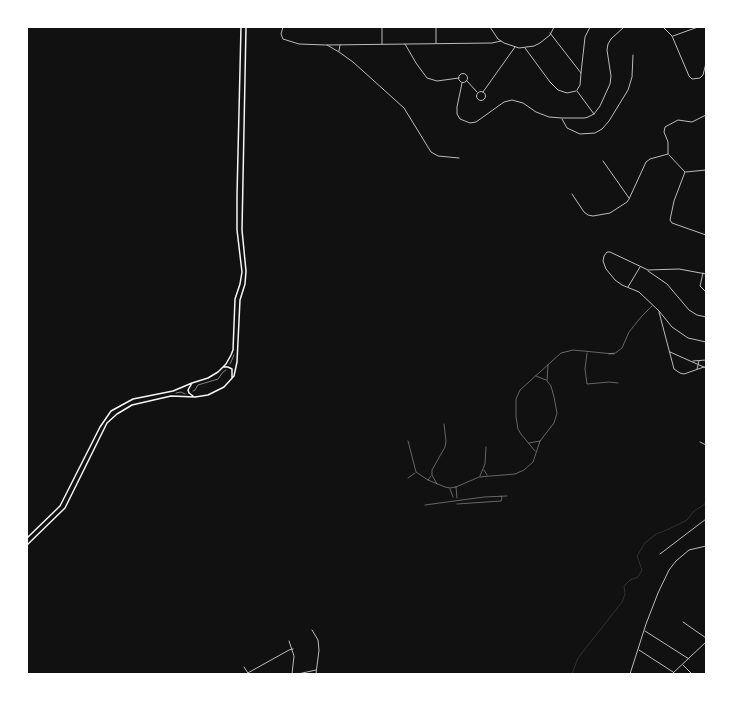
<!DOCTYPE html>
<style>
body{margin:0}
#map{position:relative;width:733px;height:701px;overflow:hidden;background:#111;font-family:"Archivo Narrow",sans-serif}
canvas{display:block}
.frame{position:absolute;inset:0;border:28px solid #fff;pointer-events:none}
</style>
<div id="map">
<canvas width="733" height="701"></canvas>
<div class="frame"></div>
</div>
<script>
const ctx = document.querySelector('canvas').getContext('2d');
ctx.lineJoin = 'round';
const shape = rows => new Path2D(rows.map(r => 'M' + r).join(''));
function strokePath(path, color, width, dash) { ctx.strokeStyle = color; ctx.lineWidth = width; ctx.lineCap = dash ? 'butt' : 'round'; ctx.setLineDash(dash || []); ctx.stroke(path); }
strokePath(shape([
 [572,674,578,658,622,602,625,594,624,586,630,580,638,577,642,570,637,556,645,543,656,534,669,529,687,520,693,512,706,503]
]), '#333', 1);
strokePath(shape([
 [230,364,234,355],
 [193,391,195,390,198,385,218,379,223,372,226,370],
 [176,393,181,392,185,394]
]), '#f5f5f5', 0.5);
strokePath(shape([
 [587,353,585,369,587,384,609,382,618,383],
 [609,354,614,353],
 [536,376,546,380],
 [408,441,416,472,428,480,445,487,450,488,456,487,479,477,515,474,524,470,533,462,540,441,554,423,557,413,554,397,551,386,547,381,548,365],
 [529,443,540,441],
 [535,451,521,434,518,429,516,417,516,399,520,390,561,353,573,350,614,354,622,348,629,332,641,317,652,306],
 [484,470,487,475],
 [480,476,485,464,486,447],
 [408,478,415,473],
 [428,480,431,476],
 [437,484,432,475,432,470,445,447,446,441,444,424],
 [456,487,457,498],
 [450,489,453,497],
 [457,504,501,501,502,498,501,496],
 [425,505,484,497,507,496]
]), '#bcbcbc', 0.5);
strokePath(shape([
 [283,27,281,34,283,39,299,44,326,45,492,43,501,41],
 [490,27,498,39,504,43,519,48,534,46,540,43,550,35,554,27],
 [663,27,672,36,689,76,692,79,700,78,703,75,706,63],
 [550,33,581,73,580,85,577,90],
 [673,36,698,27],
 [436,43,436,27],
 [382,44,382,27],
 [405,44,416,63,427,78,437,81,459,78],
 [327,45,339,52,353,62,404,108,431,152,438,156,459,158],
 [525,48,550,82,558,90,567,93,576,91],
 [339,51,340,45],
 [581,73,585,37,590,27],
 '458.5 78a4.5 4.5 0 1 1 9 0a4.5 4.5 0 1 1-9 0Z',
 [467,81,477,92],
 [462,83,457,107,457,114,460,119,470,123,476,122,504,102,512,100,523,103,536,112,549,117,562,118,585,118,588,117,594,114,600,106,610,84,611,76,607,50,608,44,611,39,624,27],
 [577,91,594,114],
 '476.5 96a4.5 4.5 0 1 1 9 0a4.5 4.5 0 1 1-9 0Z',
 [483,92,515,47],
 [562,119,567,128,580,134,595,133,602,129,609,121,628,90,632,77,633,55],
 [668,154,668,142,664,132,665,127,678,120,692,122,706,115],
 [669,155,685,172],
 [603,161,629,198],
 [685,172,674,201,670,220,672,223,706,235],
 [686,172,706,170],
 [572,194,584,212,588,215,593,216,610,213,627,202,629,199,646,162,650,159,668,154],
 [648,271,667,284,689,310,697,315,706,317],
 [703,273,700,286,706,292],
 [706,274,679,269,648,270,610,252,607,252,604,256,603,261,606,269,615,280,622,285,639,292,659,311,672,327,688,338,706,342],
 [628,287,640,267],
 [659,312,674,369,680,373,684,374,704,367],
 [670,352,706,368],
 [693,361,706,360],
 [697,369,699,361],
 [700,442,706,445],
 [660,554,706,519],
 [683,622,706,638],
 [312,630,318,640,319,650,316,674],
 [645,631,689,659],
 [289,641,294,656,292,674],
 [639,650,673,672],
 [683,665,692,674],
 [244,667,248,673],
 [246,674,289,650,293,649],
 [298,674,316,670],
 [630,674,646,624,658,593,669,570,676,561,689,550,706,546],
 [672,674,706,642]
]), '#bcbcbc', 1);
strokePath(shape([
 [223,367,228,367,232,369,232,378],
 [192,383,188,390,189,393,193,396],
 [27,538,60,506,100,427,111,411,133,399,173,391,192,383,208,378,218,372,226,364,231,355,233,350,235,299,240,284,242,272,237,230,237,195,241,27],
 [27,545,65,508,107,423,117,414,132,405,171,396,195,397,208,395,224,387,234,376,237,362,240,300,245,284,246,271,242,230,246,27]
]), '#f5f5f5', 1.5);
</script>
